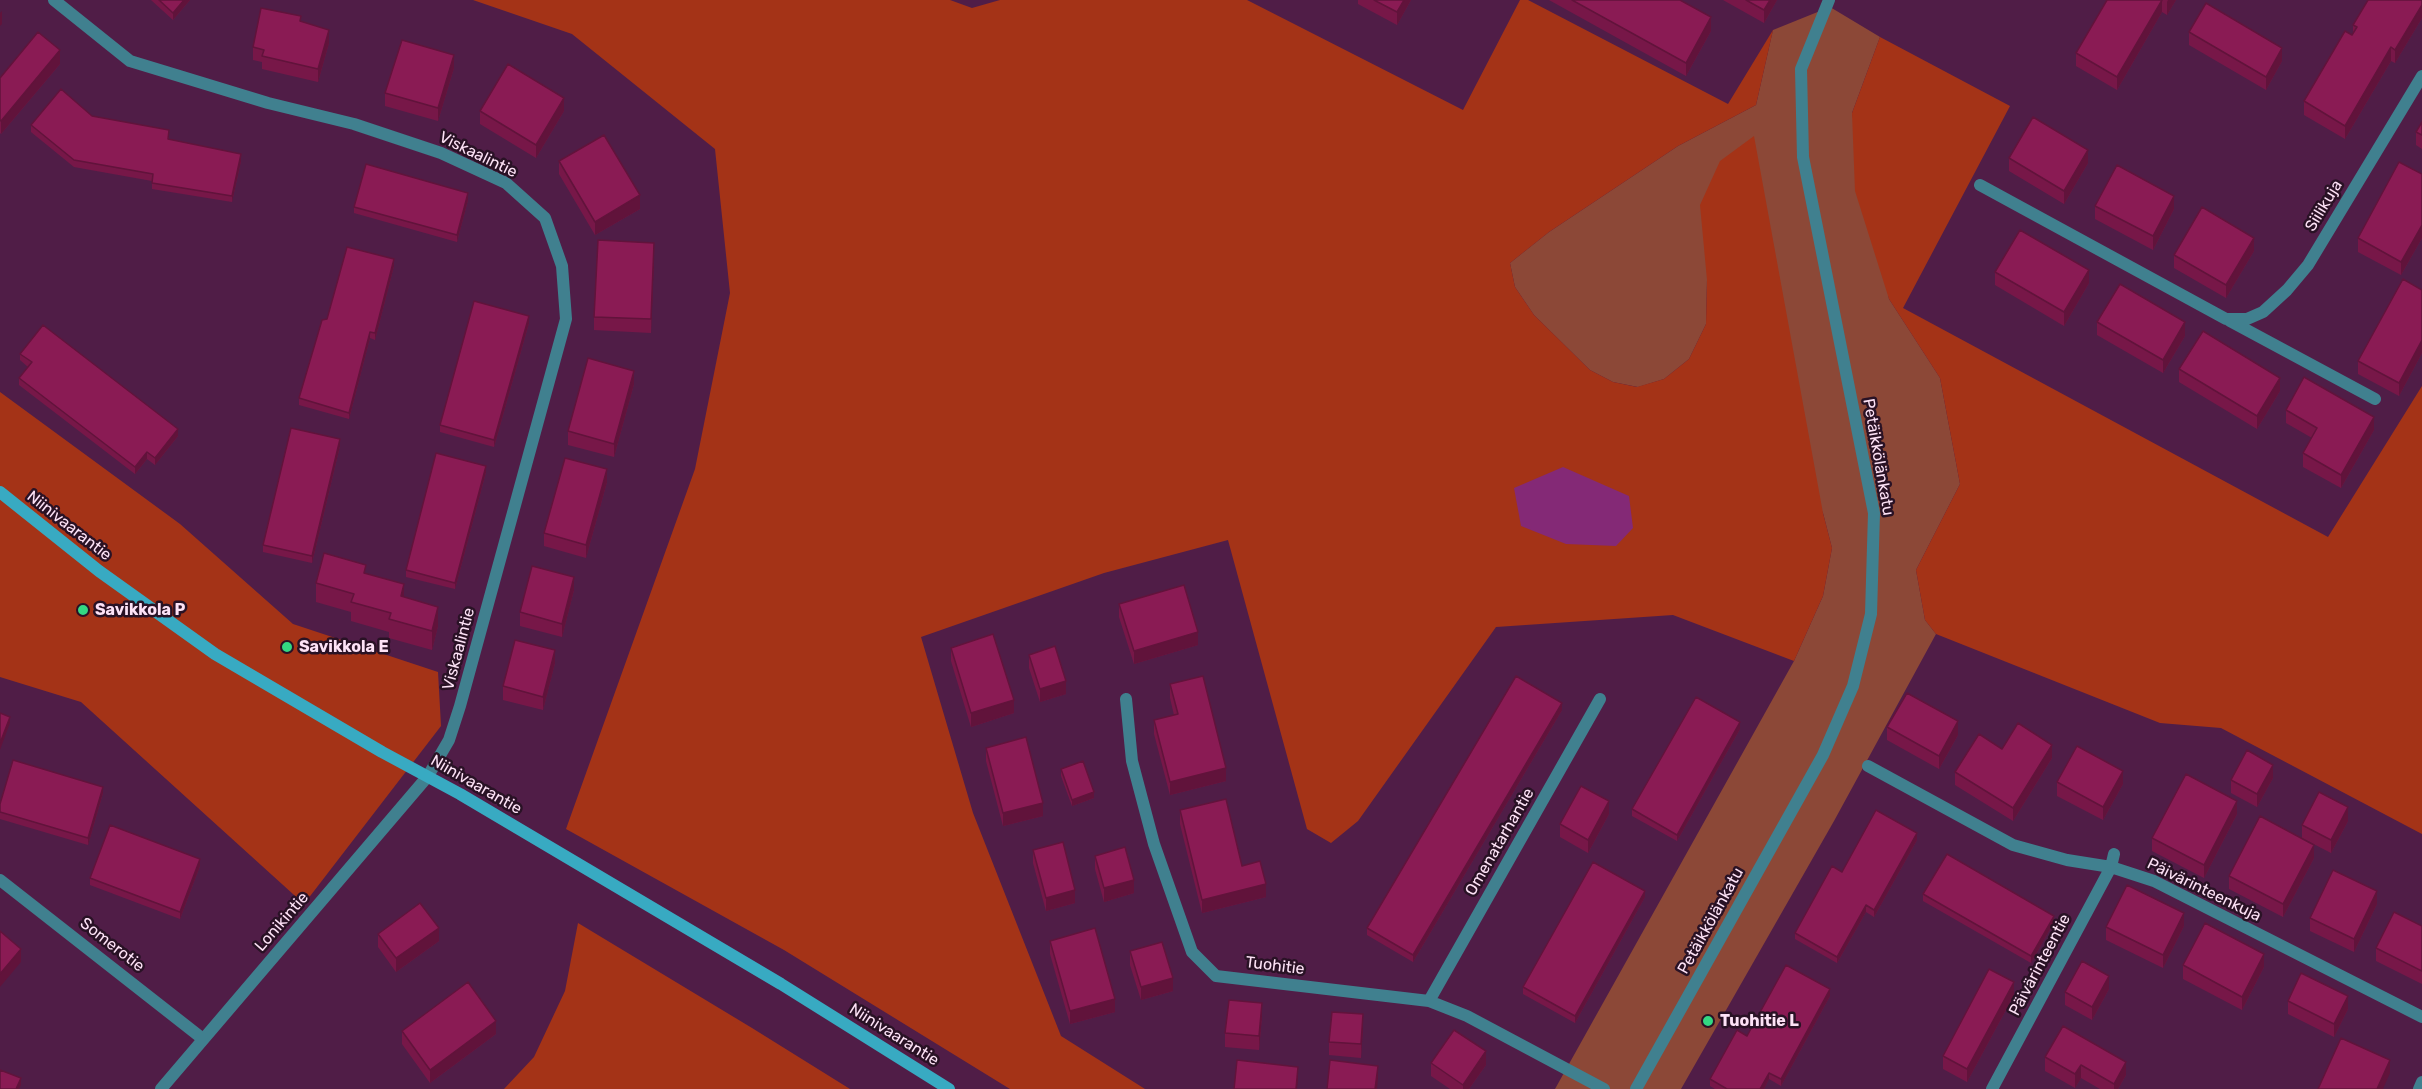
<!DOCTYPE html>
<meta charset="utf-8">
<style>
body{margin:0}
canvas{display:block;background:#501d47}
</style>
<canvas width="2422" height="1089"></canvas>
<script>
const ctx = document.querySelector('canvas').getContext('2d');
ctx.lineJoin = 'round';
function fill(path, color) { ctx.fillStyle = color; ctx.fill(path, 'evenodd'); }
const shape = rows => new Path2D(rows.map(r => 'M' + r).join(''));
function strokePath(path, color, width, dash) { ctx.strokeStyle = color; ctx.lineWidth = width; ctx.lineCap = dash ? 'butt' : 'round'; ctx.setLineDash(dash || []); ctx.stroke(path); }
function label(font, color, halo, rows, align = 'center') {
  ctx.font = font + ' Rubik,sans-serif'; ctx.lineWidth = 5; ctx.setLineDash([]); ctx.textBaseline = 'middle'; ctx.strokeStyle = halo; ctx.fillStyle = color; for (const [text, x, y, turn = 0] of rows) {
    ctx.save(); ctx.translate(x, y); ctx.rotate((+turn || 0) * Math.PI / 180); ctx.textAlign = isNaN(turn) ? turn : align; if (halo) ctx.strokeText(text, 0, 0); ctx.fillText(text, 0, 0); ctx.restore();
  }
}
fill(shape([
 [1830,7,1880,37,1852,113,1889,299,1940,378,1960,484,1916,570,1925,620,1936,634,1834,821,1681,1089,1555,1089,1794,661,1823,596,1832,548,1823,513,1707,280,1706,324,1689,359,1664,379,1638,387,1613,382,1590,370,1534,315,1515,287,1510,263,1549,232,1678,146,1756,105,1773,30]
]), '#8c4837');
fill(shape([
 [473,0,950,0,972,8,1000,0,1247,0,1463,110,1520,0,1528,0,1728,104,1773,30,1756,105,1678,146,1549,232,1510,263,1515,287,1534,315,1590,370,1613,382,1637,387,1664,379,1689,359,1706,324,1707,280,1700,205,1720,161,1754,136,1823,513,1832,548,1823,596,1794,661,1673,615,1496,627,1358,821,1331,843,1307,829,1228,540,1104,573,921,637,973,813,1061,1036,1145,1089,1010,1089,784,950,566,829,695,469,730,293,715,149,572,34],
 [1880,37,2010,106,1903,308,2328,537,2422,386,2422,834,2221,728,2160,723,1936,634,1925,620,1916,570,1960,484,1940,378,1889,299,1855,191,1852,113],
 [0,392,180,524,293,624,438,672,441,726,304,904,81,702,0,677],
 [578,923,752,1028,850,1089,504,1089,534,1057,565,991]
]), '#a43317');
fill(shape([
 [1563,467,1629,496,1633,528,1616,546,1566,544,1521,526,1514,488]
]), '#842976');
strokePath(shape([
 [54,0,130,61,268,103,354,124,441,153,506,183,545,218,562,266,566,319,460,706,449,740,428,776],
 [1980,185,2226,319,2247,319,2263,312,2287,290,2308,265,2422,76],
 [2230,321,2375,399],
 [1126,699,1132,761,1154,844,1192,952,1216,976,1429,1001,1467,1016,1604,1089],
 [1868,766,2013,845,2067,860,2111,867,2154,881,2422,1017],
 [0,880,203,1039],
 [1429,1001,1600,699],
 [1992,1089,2111,867,2114,854],
 [2419,1089,2422,1082]
]), '#40808f', 12);
strokePath(shape([
 [161,1089,428,776],
 [1636,1089,1823,755,1853,686,1871,614,1874,513,1803,157,1801,69,1829,0]
]), '#40808f', 12);
strokePath(shape([
 [0,492,99,571,215,654,382,752,460,794,781,984,949,1089]
]), '#38aac2', 12);
fill(shape([
 [151,0,190,0,173,20],
 [1358,0,1411,0,1397,25,1358,4],
 [1549,0,1680,0,1711,31,1686,76],
 [1723,0,1777,0,1764,23],
 [2107,0,2176,0,2167,15,2162,12,2117,90,2076,66,2076,53],
 [2422,0,2422,18,2395,63,2391,61,2345,139,2304,115,2304,101,2352,35,2353,34,2353,25],
 [301,22,329,43,318,82,262,69,262,62,253,60,253,47],
 [2189,32,2282,61,2266,90,2189,45],
 [60,64,1,134,0,133,0,78],
 [454,68,438,121,385,106,385,93],
 [480,111,564,111,536,158,480,124],
 [92,116,169,137,169,139,241,161,232,202,152,189,152,181,74,167,31,132,31,125],
 [2422,122,2422,149,2416,145,2416,132],
 [2009,158,2088,163,2064,204,2009,171],
 [559,161,640,209,595,235,559,174],
 [2422,174,2422,238,2401,275,2358,252,2358,238],
 [468,200,457,242,354,213,354,207],
 [2095,206,2174,209,2153,250,2095,219],
 [2254,251,2226,298,2174,268,2174,255],
 [654,256,651,333,594,330,594,317],
 [394,266,375,340,370,338,349,419,299,405,299,398],
 [1995,272,2089,283,2064,326,1995,285],
 [2422,290,2422,353,2399,396,2358,374,2358,361],
 [2097,322,2185,336,2163,373,2097,335],
 [529,323,494,447,440,432,440,425],
 [20,354,178,436,155,465,147,459,135,474,19,385,19,378,28,367,20,360],
 [2179,369,2280,391,2257,429,2179,382],
 [634,384,614,457,568,445,568,431],
 [2286,410,2374,430,2341,488,2303,467,2303,453,2312,438,2286,423],
 [340,446,312,563,263,552,263,545],
 [486,472,455,589,406,577,406,570],
 [607,482,586,558,544,546,544,533],
 [366,573,404,597,438,626,432,650,389,638,389,632,351,621,351,612,316,602,316,583],
 [574,590,562,637,520,626,520,612],
 [1119,604,1198,645,1134,664,1119,617],
 [951,648,1014,713,971,727,951,661],
 [1029,655,1066,694,1040,702,1029,668],
 [555,663,543,710,503,700,503,686],
 [1170,684,1226,781,1170,795,1154,734,1154,720,1174,715,1170,698],
 [1562,710,1413,962,1367,935,1367,928],
 [1887,727,1958,735,1939,769,1887,740],
 [1740,729,1677,841,1632,816,1632,809],
 [986,748,1043,816,1003,826,986,761],
 [2002,749,2052,758,2013,821,1955,785,1955,772],
 [1061,769,1094,798,1072,806,1061,776],
 [2273,778,2257,807,2231,793,2231,780],
 [2057,782,2123,784,2103,820,2057,796],
 [103,793,88,845,0,819,0,804],
 [1180,810,1242,866,1266,897,1202,913,1180,824],
 [1609,814,1588,853,1560,837,1560,824],
 [2237,814,2204,878,2152,851,2152,838],
 [2348,821,2331,853,2302,838,2302,825],
 [1917,840,1874,917,1866,912,1837,963,1795,939,1795,933,1842,872],
 [1033,850,1075,903,1046,911,1033,863],
 [1095,856,1134,893,1104,902,1095,869],
 [2314,858,2283,917,2229,889,2229,876],
 [200,866,180,919,90,885,90,878],
 [1923,894,2054,922,2031,963,1923,901],
 [1645,897,1575,1023,1523,994,1523,987],
 [2377,904,2354,952,2310,931,2310,918],
 [2184,926,2163,968,2106,940,2106,927],
 [2422,926,2422,984,2376,961,2376,948],
 [378,934,439,941,396,972,378,947],
 [1050,941,1115,1012,1070,1024,1050,954],
 [1130,951,1173,991,1141,1000,1130,965],
 [2183,965,2264,967,2242,1010,2183,979],
 [2109,989,2092,1020,2065,1005,2065,992],
 [2014,995,1967,1082,1943,1069,1943,1056],
 [1830,996,1781,1086,1769,1079,1764,1089,1715,1089,1710,1086,1710,1079,1747,1036],
 [2288,1001,2348,1009,2334,1037,2288,1014],
 [1262,1016,1259,1050,1225,1047,1225,1033],
 [1363,1027,1361,1058,1329,1055,1329,1042],
 [402,1031,496,1034,430,1083,402,1044],
 [2045,1057,2126,1075,2118,1089,2100,1089,2081,1078,2075,1088,2045,1071],
 [1431,1063,1486,1065,1469,1089,1450,1089,1431,1076]
]), '#771748');
fill(shape([
 [184,0,190,0,173,20,173,13],
 [1404,0,1411,0,1397,25,1397,12],
 [1770,0,1777,0,1764,23,1764,10],
 [2162,0,2162,12,2117,90,2117,77],
 [2168,0,2176,0,2167,15,2167,2],
 [2422,5,2422,18,2395,63,2395,50],
 [2,11,2,24,0,26,0,13],
 [1711,17,1711,31,1686,76,1686,63],
 [329,30,329,43,318,82,318,69],
 [2391,47,2391,61,2345,139,2345,126],
 [2282,48,2282,61,2266,90,2266,77],
 [60,50,60,64,1,134,1,121],
 [454,55,454,68,438,121,438,108],
 [564,98,564,111,536,158,536,145],
 [2088,150,2088,163,2064,204,2064,191],
 [241,154,241,161,232,202,232,196],
 [468,193,468,200,457,242,457,235],
 [640,195,640,209,595,235,595,222],
 [2174,196,2174,209,2153,250,2153,236],
 [2422,225,2422,238,2401,275,2401,262],
 [2254,238,2254,251,2226,298,2226,285],
 [654,243,654,256,651,333,651,319],
 [394,259,394,266,375,340,375,333],
 [2089,270,2089,283,2064,326,2064,312],
 [529,316,529,323,494,447,494,440],
 [2185,322,2185,336,2163,373,2163,360],
 [370,332,370,338,349,419,349,413],
 [2422,340,2422,353,2399,396,2399,383],
 [634,371,634,384,614,457,614,444],
 [2280,378,2280,391,2257,429,2257,416],
 [2374,417,2374,430,2341,488,2341,475],
 [178,429,178,436,155,465,155,458],
 [340,439,340,446,312,563,312,556],
 [147,452,147,459,135,474,135,467],
 [486,466,486,472,455,589,455,583],
 [607,469,607,482,586,558,586,545],
 [574,577,574,590,562,637,562,624],
 [404,584,404,603,401,596],
 [438,607,438,626,432,650,432,631],
 [1198,632,1198,645,1134,664,1134,651],
 [555,650,555,663,543,710,543,697],
 [1066,681,1066,694,1040,702,1040,689],
 [1014,700,1014,713,971,727,971,713],
 [1562,703,1562,710,1413,962,1413,955],
 [10,717,10,723,0,750,0,743],
 [1958,721,1958,735,1939,769,1939,756],
 [1740,722,1740,729,1677,841,1677,835],
 [2052,745,2052,758,2013,821,2013,808],
 [2273,765,2273,778,2257,807,2257,794],
 [1226,768,1226,781,1170,795,1170,782],
 [2123,771,2123,784,2103,820,2103,807],
 [103,787,103,793,88,845,88,838],
 [1094,792,1094,798,1072,806,1072,800],
 [1609,801,1609,814,1588,853,1588,840],
 [2237,801,2237,814,2204,878,2204,865],
 [1043,803,1043,816,1003,826,1003,813],
 [2348,807,2348,821,2331,853,2331,840],
 [1917,833,1917,840,1874,917,1874,910],
 [2314,845,2314,858,2283,917,2283,904],
 [200,859,200,866,180,919,180,912],
 [1134,880,1134,893,1104,902,1104,888],
 [1266,884,1266,897,1202,913,1202,900],
 [1075,890,1075,903,1046,911,1046,898],
 [1645,891,1645,897,1575,1023,1575,1016],
 [2377,891,2377,904,2354,952,2354,939],
 [1866,905,1866,912,1837,963,1837,957],
 [2184,913,2184,926,2163,968,2163,955],
 [2054,916,2054,922,2031,963,2031,956],
 [439,928,439,941,396,972,396,958],
 [21,949,21,962,0,987,0,974],
 [2264,954,2264,967,2242,1010,2242,997],
 [2109,976,2109,989,2092,1020,2092,1007],
 [1173,978,1173,991,1141,1000,1141,987],
 [2014,982,2014,995,1967,1082,1967,1069],
 [1830,989,1830,996,1781,1086,1781,1079],
 [2348,996,2348,1009,2334,1037,2334,1024],
 [1115,999,1115,1012,1070,1024,1070,1011],
 [1262,1003,1262,1016,1259,1050,1259,1036],
 [1363,1014,1363,1027,1361,1058,1361,1044],
 [496,1021,496,1034,430,1083,430,1070],
 [1486,1051,1486,1065,1469,1089,1463,1089,1463,1085],
 [2390,1060,2390,1073,2383,1089,2377,1089],
 [2126,1062,2126,1075,2118,1089,2114,1089,2114,1084],
 [2081,1065,2081,1078,2075,1088,2075,1074],
 [1378,1066,1378,1079,1377,1089,1375,1089],
 [1298,1067,1298,1080,1297,1089,1296,1089],
 [1769,1073,1769,1079,1764,1089,1760,1089],
 [21,1078,21,1085,19,1089,16,1089]
]), '#61133b');
const building = shape([
 [159,0,184,0,173,13,159,0],
 [1374,0,1404,0,1397,12,1374,0],
 [1572,0,1680,0,1711,17,1686,63,1572,0],
 [1746,0,1770,0,1764,10,1746,0],
 [2107,0,2162,0,2117,77,2076,53,2107,0],
 [2368,0,2422,0,2422,5,2395,50,2391,47,2345,126,2304,101,2345,31,2352,35,2357,27,2353,25,2368,0],
 [2206,3,2282,48,2266,77,2189,32,2206,3],
 [261,8,301,16,300,21,329,30,318,69,262,56,264,50,253,47,261,8],
 [38,32,60,50,1,121,0,120,0,78,38,32],
 [402,40,454,55,438,108,385,93,402,40],
 [508,64,564,98,536,145,480,111,508,64],
 [61,89,92,116,169,130,168,139,241,154,232,196,152,183,153,174,74,160,31,125,61,89],
 [2033,117,2088,150,2064,191,2009,158,2033,117],
 [2422,122,2422,135,2416,132,2422,122],
 [604,135,640,195,595,222,559,161,604,135],
 [2399,162,2422,174,2422,225,2401,262,2358,238,2399,162],
 [366,164,468,193,457,235,354,207,366,164],
 [2117,165,2174,196,2153,236,2095,206,2117,165],
 [2202,207,2254,238,2226,285,2174,255,2202,207],
 [2020,230,2089,270,2064,312,1995,272,2020,230],
 [598,240,654,243,651,319,594,317,598,240],
 [347,247,394,259,375,333,370,332,349,413,299,398,322,320,327,319,347,247],
 [2403,279,2422,290,2422,340,2399,383,2358,361,2403,279],
 [2120,284,2185,322,2163,360,2097,322,2120,284],
 [474,301,529,316,494,440,440,425,474,301],
 [43,325,178,429,155,458,147,452,135,467,19,378,32,362,20,354,43,325],
 [2203,331,2280,378,2257,416,2179,369,2203,331],
 [588,358,634,371,614,444,568,431,588,358],
 [2304,377,2374,417,2341,475,2303,453,2317,428,2286,410,2304,377],
 [291,428,340,439,312,556,263,545,291,428],
 [436,453,486,466,455,583,406,570,436,453],
 [565,458,607,469,586,545,544,533,565,458],
 [324,553,366,565,364,573,404,584,401,596,438,607,432,631,389,619,391,613,351,602,354,594,316,583,324,553],
 [532,566,574,577,562,624,520,612,532,566],
 [1184,585,1198,632,1134,651,1119,604,1184,585],
 [993,634,1014,700,971,713,951,648,993,634],
 [515,640,555,650,543,697,503,686,515,640],
 [1055,646,1066,681,1040,689,1029,655,1055,646],
 [1203,676,1226,768,1170,782,1154,720,1178,714,1170,684,1203,676],
 [1516,676,1562,703,1413,955,1367,928,1516,676],
 [1907,693,1958,721,1939,756,1887,727,1907,693],
 [1696,697,1740,722,1677,835,1632,809,1696,697],
 [0,713,10,717,0,743,0,713],
 [2018,723,2052,745,2013,808,1955,772,1979,734,2002,749,2018,723],
 [1026,737,1043,803,1003,813,986,748,1026,737],
 [2077,746,2123,771,2103,807,2057,782,2077,746],
 [2247,750,2273,765,2257,794,2231,780,2247,750],
 [13,760,103,787,88,838,0,812,0,804,13,760],
 [1083,761,1094,792,1072,800,1061,769,1083,761],
 [2186,774,2237,801,2204,865,2152,838,2186,774],
 [1581,786,1609,801,1588,840,1560,824,1581,786],
 [2319,792,2348,807,2331,840,2302,825,2319,792],
 [1226,799,1242,866,1260,861,1266,884,1202,900,1180,810,1226,799],
 [1876,810,1917,833,1874,910,1866,905,1837,957,1795,933,1832,866,1842,872,1876,810],
 [2260,816,2314,845,2283,904,2229,876,2260,816],
 [110,825,200,859,180,912,90,878,110,825],
 [1063,842,1075,890,1046,898,1033,850,1063,842],
 [1125,847,1134,880,1104,888,1095,856,1125,847],
 [1947,854,2054,916,2031,956,1923,894,1947,854],
 [1593,862,1645,891,1575,1016,1523,987,1593,862],
 [2333,870,2377,891,2354,939,2310,918,2333,870],
 [2127,885,2184,913,2163,955,2106,927,2127,885],
 [420,903,439,928,396,958,378,934,420,903],
 [2394,912,2422,926,2422,971,2376,948,2394,912],
 [2205,923,2264,954,2242,997,2183,965,2205,923],
 [1095,928,1115,999,1070,1011,1050,941,1095,928],
 [0,931,21,949,0,974,0,931],
 [1162,942,1173,978,1141,987,1130,951,1162,942],
 [2082,961,2109,976,2092,1007,2065,992,2082,961],
 [1786,965,1830,989,1781,1079,1769,1073,1760,1089,1727,1089,1710,1079,1737,1030,1747,1036,1786,965],
 [1989,969,2014,982,1967,1069,1943,1056,1989,969],
 [2301,973,2348,996,2334,1024,2288,1001,2301,973],
 [468,982,496,1021,430,1070,402,1031,468,982],
 [1229,1000,1262,1003,1259,1036,1225,1033,1229,1000],
 [1332,1012,1363,1014,1361,1044,1329,1042,1332,1012],
 [2063,1026,2126,1062,2114,1084,2081,1065,2075,1074,2045,1057,2063,1026],
 [1454,1030,1486,1051,1463,1085,1431,1063,1454,1030],
 [2341,1038,2390,1060,2377,1089,2318,1089,2341,1038],
 [1237,1060,1298,1067,1296,1089,1234,1089,1237,1060],
 [1330,1060,1378,1066,1375,1089,1327,1089,1330,1060],
 [0,1070,21,1078,16,1089,0,1089,0,1070]
]);
fill(building, '#8a1b54');
strokePath(building, '#61133b', 1.5);
for (const [x, y, r, color] of [
 [83,610,6,"#33d882"],
 [287,647,6,"#33d882"],
 [1708,1021,6,"#33d882"]
]) { const dot = new Path2D(); dot.arc(x, y, r, 0, 2 * Math.PI); ctx.fillStyle = color; ctx.fill(dot); strokePath(dot, '#291225', 2); }
label('16px', '#fde2f6', '#291225', [
 ["Viskaalintie",478,155,26],
 ["Siilikuja",2324,206,-59],
 ["Petäikkölänkatu",1878,457,80],
 ["Niinivaarantie",69,526,38],
 ["Viskaalintie",459,649,-75],
 ["Niinivaarantie",476,785,30],
 ["Omenatarhantie",1500,842,-60],
 ["Päivärinteenkuja",2204,890,26],
 ["Petäikkölänkatu",1711,921,-61],
 ["Lonikintie",282,922,-49],
 ["Somerotie",112,945,38],
 ["Päivärinteentie",2040,965,-62],
 ["Tuohitie",1275,966,7],
 ["Niinivaarantie",894,1035,32]
]);
label('bold 16px', '#fde2f6', '#291225', [
 ["Savikkola P",95,610],
 ["Savikkola E",299,647],
 ["Tuohitie L",1720,1021]
], 'left');
</script>
